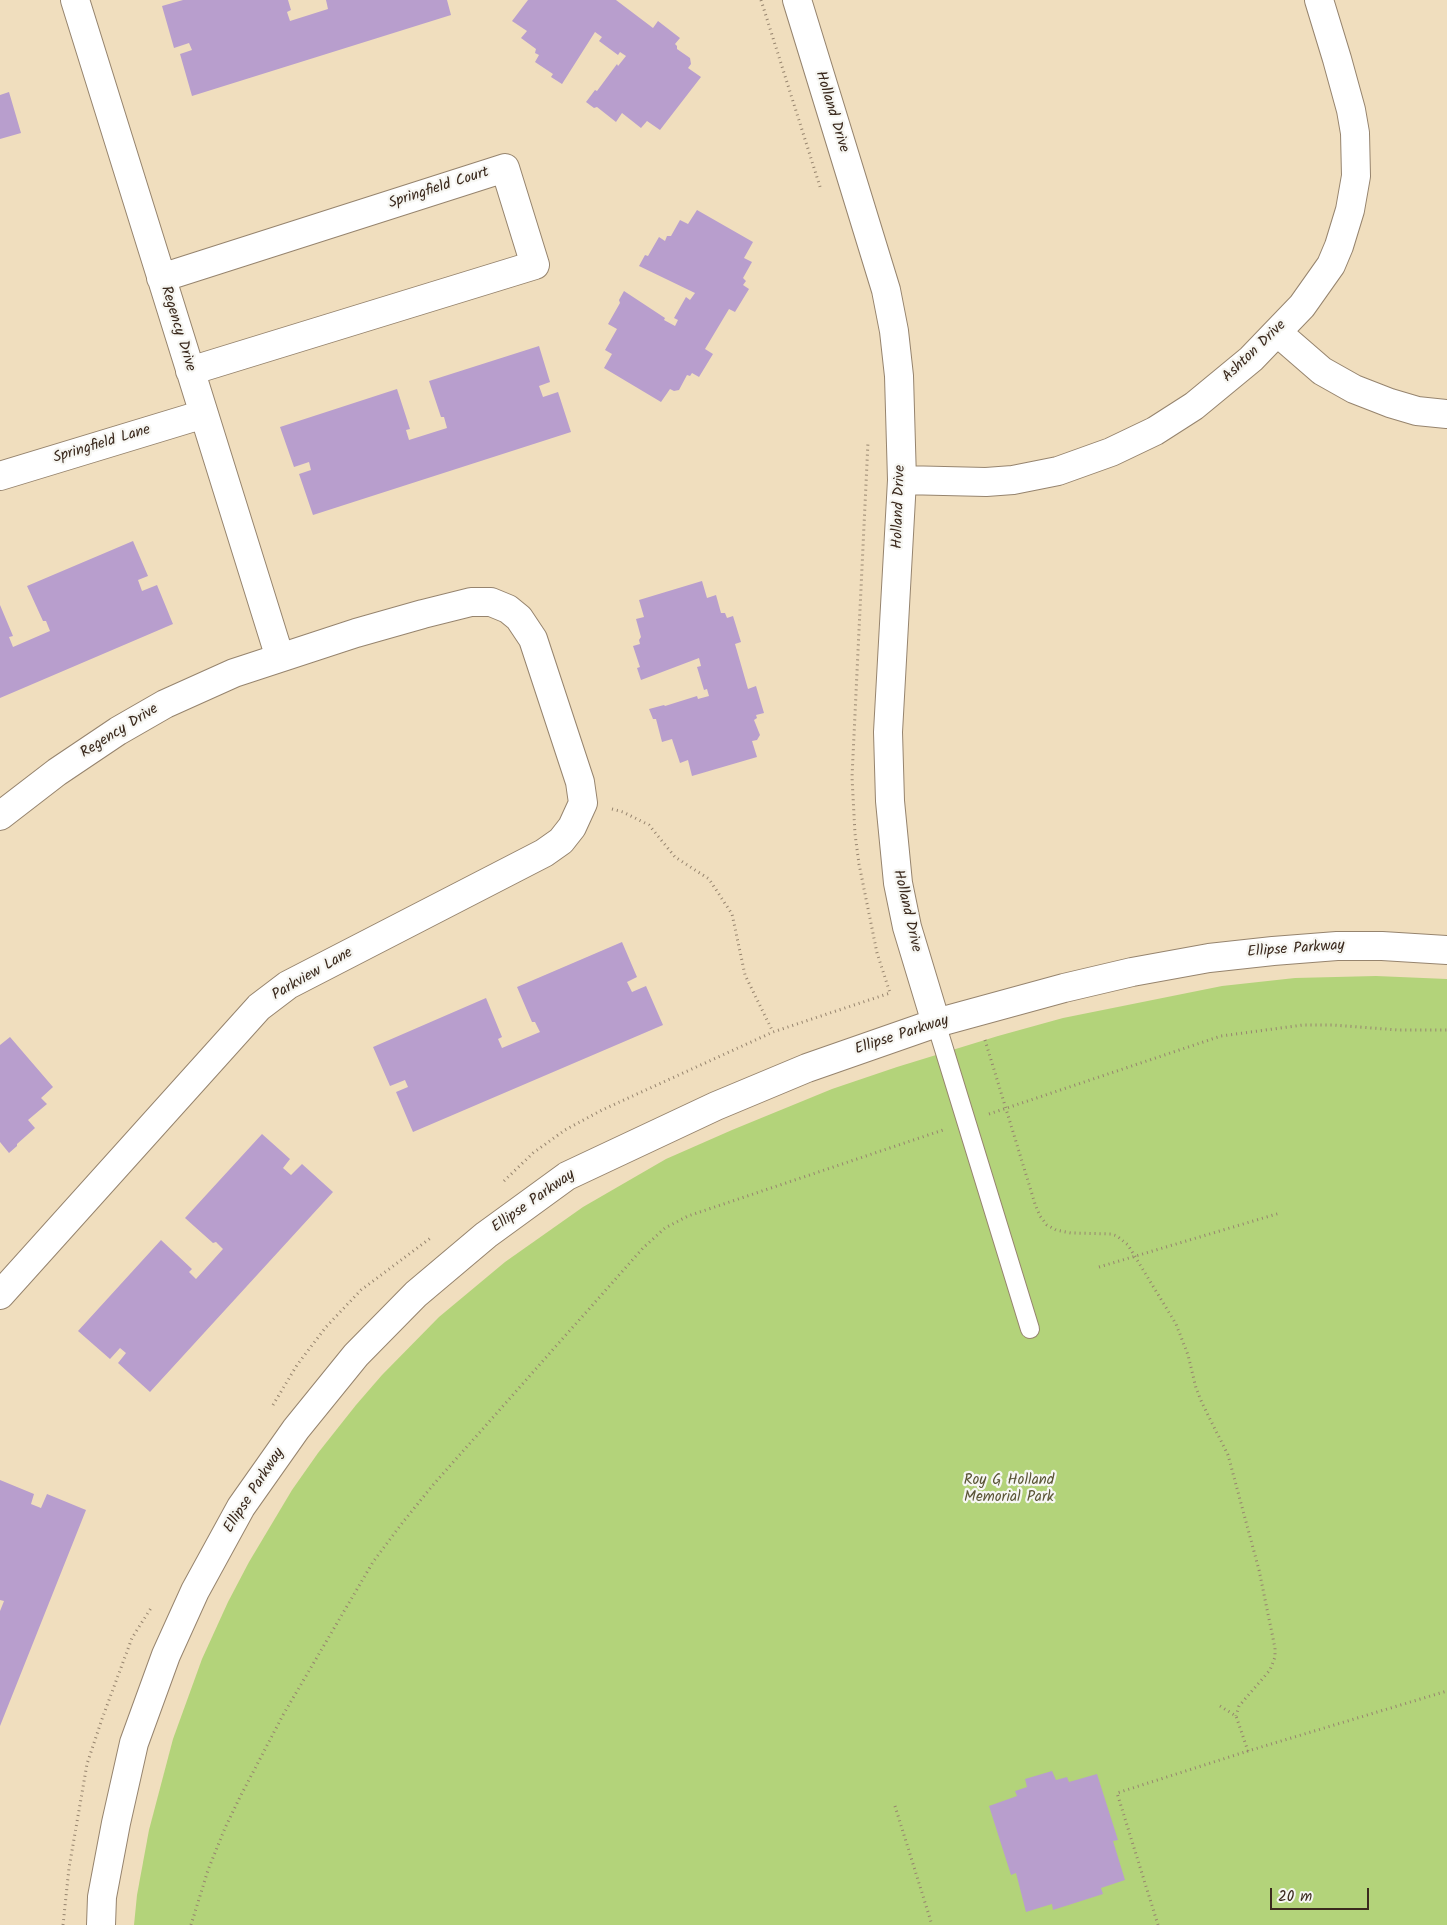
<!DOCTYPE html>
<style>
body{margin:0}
#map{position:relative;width:1447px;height:1925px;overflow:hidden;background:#f0debe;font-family:Kalam,sans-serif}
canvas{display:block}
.scale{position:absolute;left:1270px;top:1888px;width:99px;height:22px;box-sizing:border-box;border:2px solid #3b2a1e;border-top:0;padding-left:6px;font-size:15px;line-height:18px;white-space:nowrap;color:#3b2a1e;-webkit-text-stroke:4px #f6f6f2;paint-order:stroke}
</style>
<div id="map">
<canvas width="1447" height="1925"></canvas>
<div class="scale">20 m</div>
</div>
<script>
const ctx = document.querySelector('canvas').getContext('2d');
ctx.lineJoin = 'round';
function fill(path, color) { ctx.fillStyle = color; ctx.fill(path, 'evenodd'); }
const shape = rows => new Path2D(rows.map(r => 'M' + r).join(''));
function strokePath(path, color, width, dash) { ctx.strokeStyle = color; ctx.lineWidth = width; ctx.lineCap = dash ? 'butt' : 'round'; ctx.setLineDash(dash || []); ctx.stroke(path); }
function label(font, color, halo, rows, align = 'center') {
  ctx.font = font + ' Kalam,sans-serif'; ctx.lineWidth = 4.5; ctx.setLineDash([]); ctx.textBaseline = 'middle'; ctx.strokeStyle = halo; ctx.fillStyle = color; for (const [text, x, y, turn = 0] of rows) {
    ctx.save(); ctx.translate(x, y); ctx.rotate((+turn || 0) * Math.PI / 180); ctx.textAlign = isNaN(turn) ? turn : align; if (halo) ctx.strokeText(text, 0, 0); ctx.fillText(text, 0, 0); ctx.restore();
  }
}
fill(shape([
 [1376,976,1447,979,1447,1925,134,1925,137,1895,149,1830,173,1739,202,1659,228,1602,249,1562,292,1490,318,1453,356,1405,382,1375,439,1317,505,1262,583,1207,666,1159,732,1130,832,1089,897,1067,998,1036,1063,1018,1222,986,1295,978]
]), '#b3d37a');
fill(shape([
 [183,0,288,0,291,10,287,12,290,21,328,9,326,0,447,0,451,15,192,96,180,54,192,50,189,43,174,48,162,6],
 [528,0,616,0,653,28,658,21,680,38,675,44,677,46,677,49,690,58,691,64,688,68,701,77,660,130,647,121,641,128,622,113,616,122,597,107,594,108,586,102,595,90,597,91,617,64,618,66,626,56,620,52,618,55,599,41,602,37,595,32,562,84,551,77,553,74,535,62,539,55,535,53,536,49,521,38,527,31,512,21],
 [9,92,21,133,0,139,0,95],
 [697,210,753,242,744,258,752,262,743,278,746,281,743,285,749,289,735,312,729,309,705,349,713,354,699,377,692,373,690,376,687,375,679,390,674,391,670,389,661,402,604,368,612,354,605,350,617,329,608,324,620,303,619,300,624,291,665,318,664,320,675,326,678,320,674,318,686,297,690,300,695,293,639,266,645,255,648,256,659,237,665,241,667,236,671,236,680,220,688,224],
 [539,346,550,382,539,386,543,397,558,392,571,432,313,515,299,474,311,470,309,462,294,467,280,427,397,389,410,429,406,430,409,440,447,428,444,417,441,417,429,381],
 [133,541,148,576,138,580,142,591,157,585,173,624,0,698,0,605,13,636,9,637,13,647,50,631,46,621,43,621,27,586],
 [702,581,707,598,716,595,721,613,725,613,727,618,733,616,741,642,735,644,748,689,756,686,764,713,756,715,757,718,754,720,760,735,757,740,752,741,757,757,692,776,688,760,680,763,672,739,662,742,656,719,653,719,649,709,664,705,665,706,697,696,698,699,709,696,707,689,704,690,697,667,701,666,699,658,641,680,637,668,640,667,633,646,640,644,639,640,641,637,636,619,644,617,639,600],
 [622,942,637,977,627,982,632,992,646,986,663,1025,413,1132,396,1092,408,1087,405,1080,390,1086,373,1047,486,998,502,1037,498,1039,502,1048,540,1032,535,1022,532,1022,517,987],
 [10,1037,53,1087,41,1098,47,1104,28,1120,35,1128,17,1144,17,1146,9,1153,0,1142,0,1045],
 [262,1134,290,1159,283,1168,291,1175,302,1164,333,1192,150,1392,118,1363,126,1353,120,1348,110,1359,78,1331,161,1240,192,1269,189,1272,196,1279,223,1249,216,1242,213,1243,185,1218],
 [0,1480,34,1494,31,1504,41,1508,47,1494,86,1510,0,1726,0,1611,4,1601,0,1600],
 [1052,1771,1056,1780,1067,1777,1069,1782,1097,1774,1118,1840,1113,1841,1125,1880,1101,1888,1103,1894,1053,1910,1052,1904,1026,1912,1016,1873,1011,1875,989,1806,1017,1796,1015,1791,1027,1787,1025,1779]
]), '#b89ecd');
const lane = shape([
 [936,1023,1030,1329]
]);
const street = shape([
 [75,0,280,658],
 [797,0,886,290,894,331,899,376,902,480,888,732,890,801,898,883,907,927,936,1023],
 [161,278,505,168,535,265,190,371],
 [1277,332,1322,371,1354,389,1390,403,1417,411,1447,414],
 [0,476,204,414],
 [902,480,986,482,1013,480,1058,471,1111,452,1155,431,1194,406,1251,359,1302,306,1331,265,1339,246,1350,210,1356,176,1355,133,1351,110,1337,59,1319,0],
 [0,816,57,772,118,731,165,704,234,673,356,633,423,614,471,602,491,602,508,609,519,618,533,639,580,782,583,803,572,827,561,841,544,853,288,985,259,1007,0,1295],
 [101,1925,102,1897,116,1823,134,1743,166,1655,195,1591,241,1507,296,1429,356,1355,416,1294,486,1235,567,1176,716,1106,807,1068,936,1023,1064,988,1132,972,1209,958,1273,951,1337,946,1382,946,1447,950]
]);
strokePath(lane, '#96846e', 20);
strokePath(street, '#96846e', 30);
strokePath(shape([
 [761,0,821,190],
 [612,809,623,812,649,825,675,857,709,879,732,914,745,975,773,1032],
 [985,1040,1035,1204,1040,1216,1047,1225,1056,1230,1071,1233,1111,1234,1117,1236,1128,1245,1176,1324,1188,1355,1196,1388,1202,1403,1228,1455,1259,1570,1275,1648,1275,1657,1270,1670,1239,1706,1236,1716],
 [989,1114,1221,1036,1303,1025,1333,1025,1398,1030,1447,1030],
 [504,1181,533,1153,565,1130,602,1110,773,1032,890,993,877,953,859,864,855,834,852,777,868,442],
 [1099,1267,1280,1213],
 [273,1405,297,1365,326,1327,361,1290,432,1237],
 [1220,1706,1236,1716,1248,1751,1447,1691],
 [895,1806,932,1925],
 [63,1925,69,1868,87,1764,102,1719,132,1638,151,1608],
 [191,1925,208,1870,225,1828,240,1797,283,1715,373,1562,403,1522,433,1485,643,1248,665,1228,688,1216,943,1130],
 [1158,1925,1117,1793,1248,1751]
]), '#96846e', 3, [1, 4]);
strokePath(lane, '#fff', 18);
strokePath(street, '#fff', 28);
label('15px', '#3b2a1e', '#f6f6f2', [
 ["Holland Drive",831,112,73],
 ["Springfield Court",439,189,-18],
 ["Regency Drive",177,329,73],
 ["Ashton Drive",1255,352,-44],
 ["Springfield Lane",102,445,-17],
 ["Holland Drive",900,507,-88],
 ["Regency Drive",120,732,-32],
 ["Holland Drive",906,911,77],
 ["Ellipse Parkway",1296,950,-4],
 ["Parkview Lane",313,975,-30],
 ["Ellipse Parkway",902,1036,-18],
 ["Ellipse Parkway",534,1202,-35],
 ["Ellipse Parkway",255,1491,-57]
]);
label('15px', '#595435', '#f6f6f2', [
 ["Roy G Holland",1009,1481],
 ["Memorial Park",1009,1498]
]);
</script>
